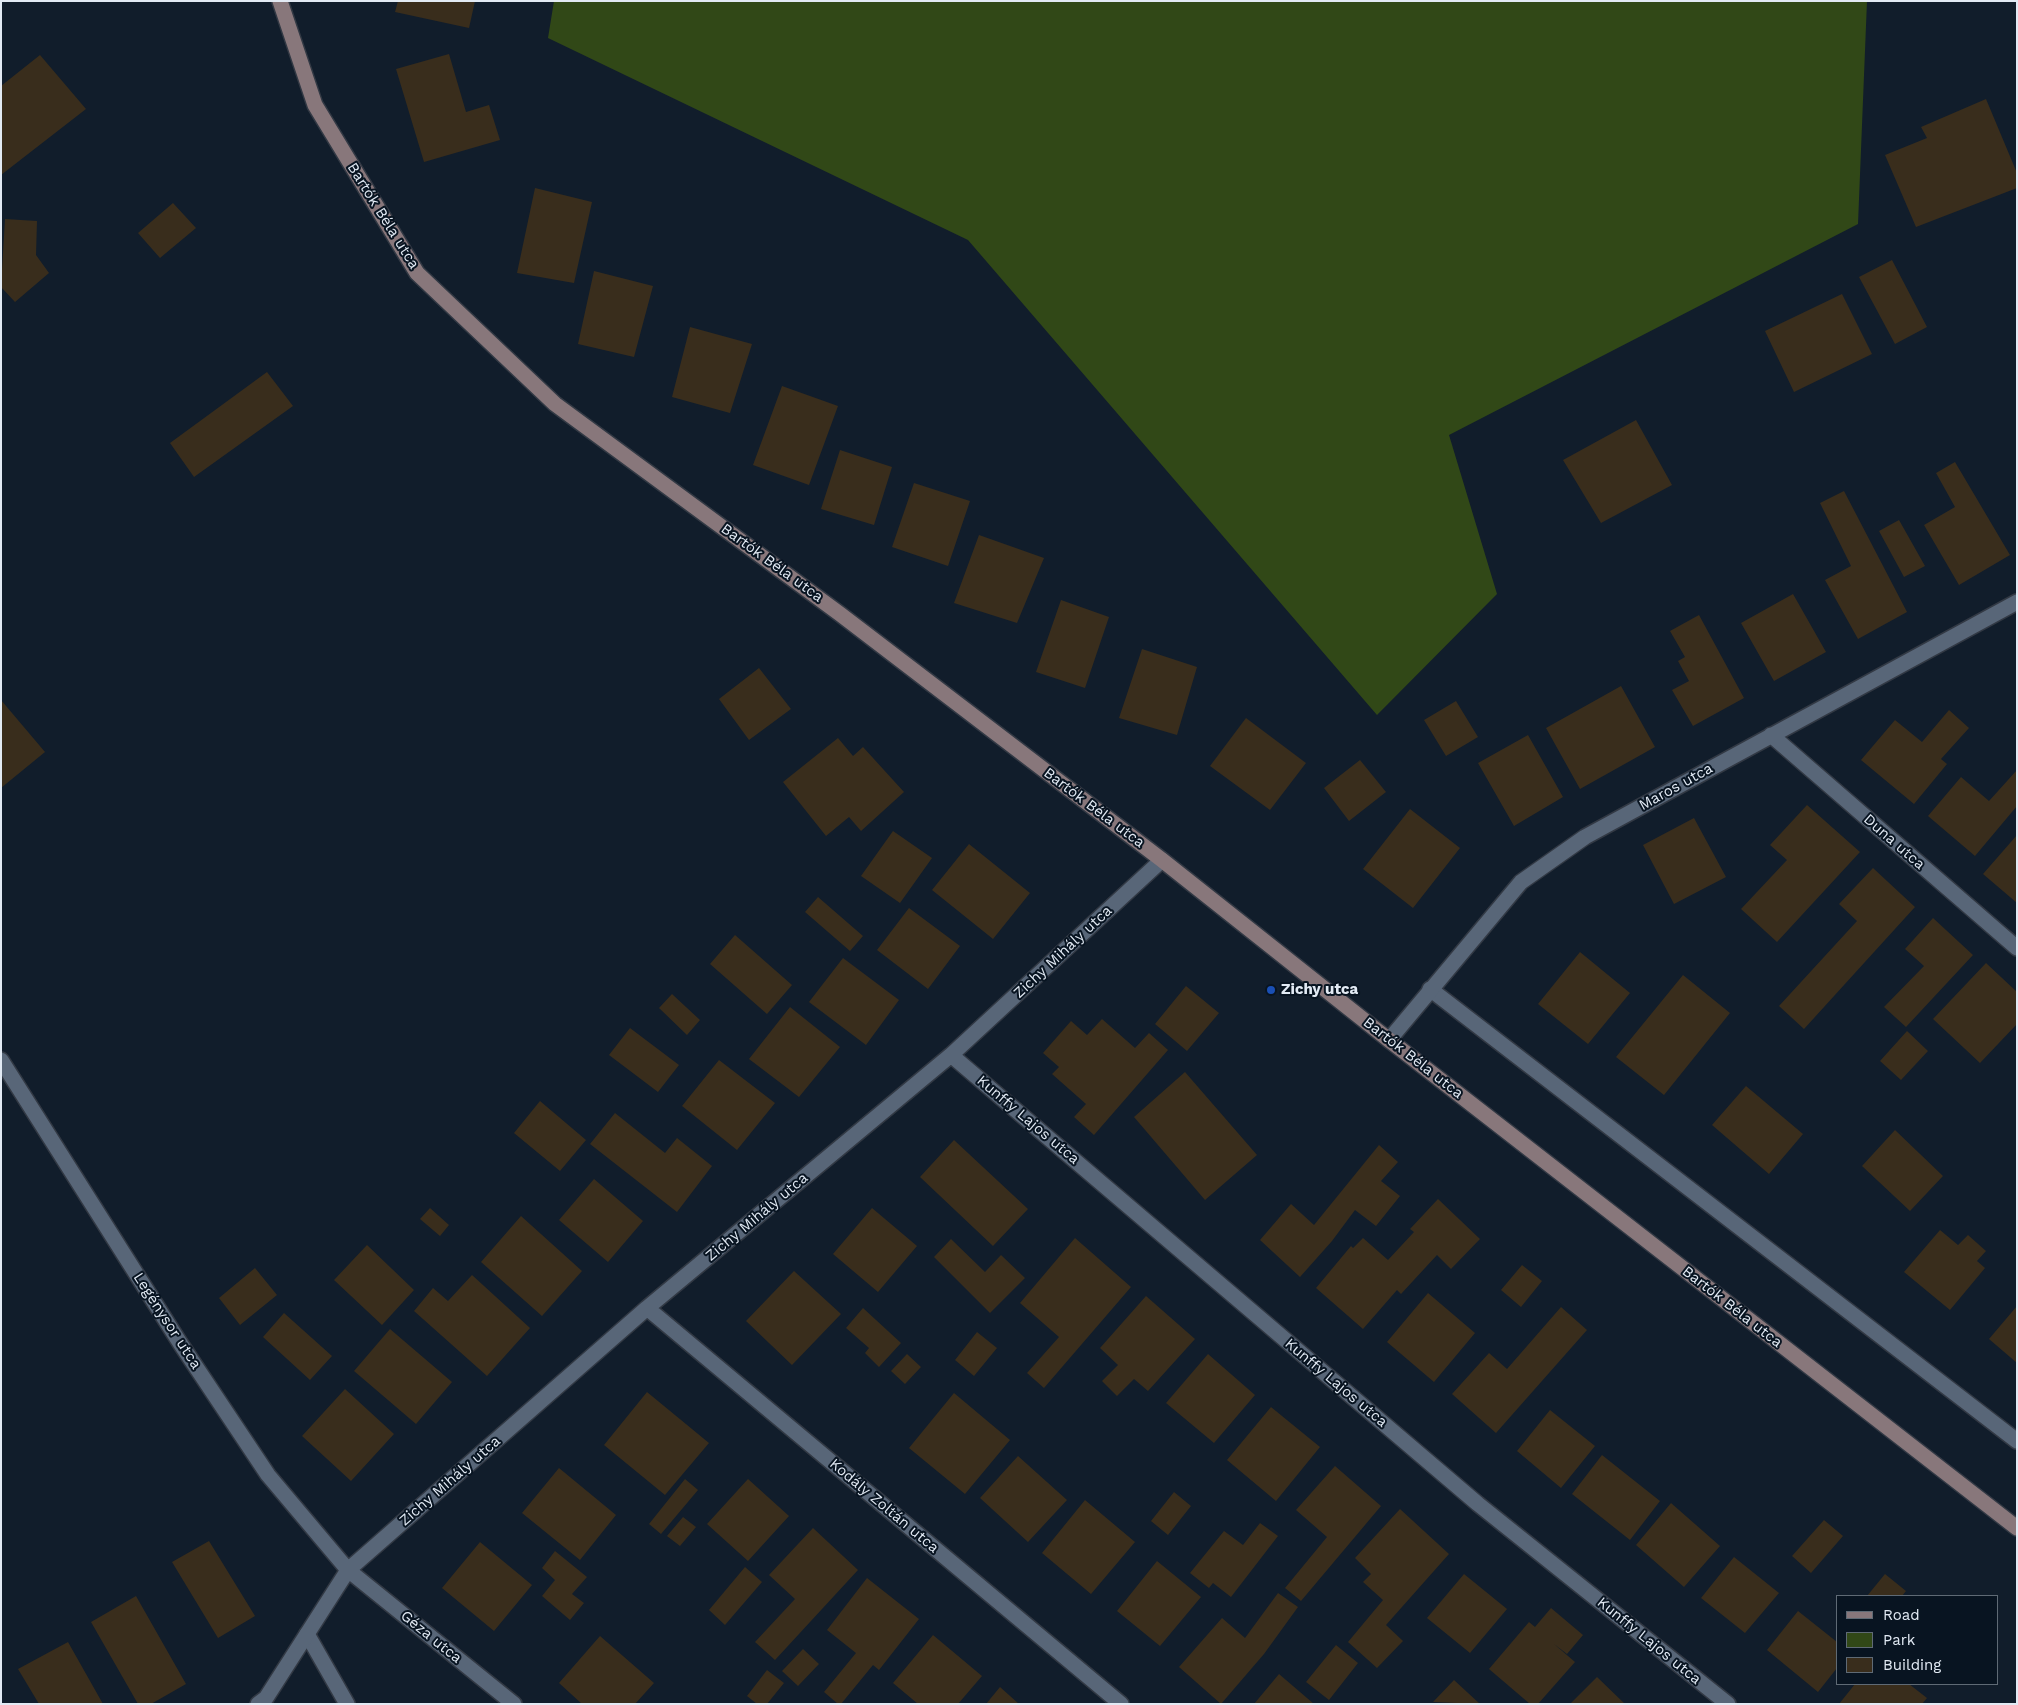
<!DOCTYPE html>
<meta charset="utf-8">
<style>
body{margin:0}
#map{position:relative;width:2018px;height:1705px;overflow:hidden;background:#111d2b;font-family:"Work Sans",sans-serif}
canvas{display:block}
.frame{position:absolute;inset:0;border:2px solid #e2eaf4;pointer-events:none}
.legend{position:absolute;left:1836px;top:1595px;width:162px;height:90px;box-sizing:border-box;background:#081421;border:1px solid #5f6a75;margin:0;padding:6px 9px;list-style:none;font-size:15px;color:#e2eaf4}
.legend li{display:flex;align-items:center;gap:10px;height:25px}
.legend b{width:25px;border:1px solid #5f6a75}
</style>
<div id="map">
<canvas width="2018" height="1705"></canvas>
<div class="frame"></div>
<ul class="legend">
<li><b style="height:6px;background:#88777b"></b>Road</li>
<li><b style="height:14px;background:#314817"></b>Park</li>
<li><b style="height:14px;background:#392d1c"></b>Building</li>
</ul>
</div>
<script>
const ctx = document.querySelector('canvas').getContext('2d');
ctx.lineJoin = 'round';
function fill(path, color) { ctx.fillStyle = color; ctx.fill(path, 'evenodd'); }
const shape = rows => new Path2D(rows.map(r => 'M' + r).join(''));
function strokePath(path, color, width, dash) { ctx.strokeStyle = color; ctx.lineWidth = width; ctx.lineCap = dash ? 'butt' : 'round'; ctx.setLineDash(dash || []); ctx.stroke(path); }
function label(font, color, halo, rows, align = 'center') {
  ctx.font = font + ' "Work Sans",sans-serif'; ctx.lineWidth = 4; ctx.setLineDash([]); ctx.textBaseline = 'middle'; ctx.strokeStyle = halo; ctx.fillStyle = color; for (const [text, x, y, turn = 0] of rows) {
    ctx.save(); ctx.translate(x, y); ctx.rotate((+turn || 0) * Math.PI / 180); ctx.textAlign = isNaN(turn) ? turn : align; if (halo) ctx.strokeText(text, 0, 0); ctx.fillText(text, 0, 0); ctx.restore();
  }
}
fill(shape([
 [554,1,1867,1,1858,224,1449,435,1497,594,1377,715,968,240,548,38]
]), '#314817');
fill(shape([
 [398,1,475,1,469,28,395,12],
 [449,54,466,112,489,105,500,140,424,162,396,69],
 [40,55,86,109,1,175,1,86],
 [1986,99,2017,173,2017,188,1916,227,1885,155,1927,138,1921,127],
 [535,188,592,202,574,283,517,273],
 [173,203,196,228,160,258,138,233],
 [5,219,37,221,36,255,49,273,15,302,1,287],
 [1892,260,1927,327,1895,344,1859,277],
 [594,271,653,286,634,357,578,344],
 [1842,294,1872,354,1794,392,1765,331],
 [690,327,752,344,730,413,672,397],
 [267,372,293,406,194,477,170,443],
 [782,386,838,406,809,485,753,465],
 [1636,420,1672,485,1601,523,1563,460],
 [840,450,892,467,874,525,821,509],
 [1955,462,2010,555,1959,585,1924,525,1955,507,1936,473],
 [914,483,970,501,948,566,892,547],
 [1844,491,1907,612,1858,639,1825,580,1851,566,1820,503],
 [1899,520,1925,566,1904,577,1879,531],
 [979,535,1044,558,1017,623,954,603],
 [1793,594,1826,652,1774,681,1741,623],
 [1061,600,1109,617,1085,688,1036,672],
 [1699,615,1744,698,1693,726,1672,690,1689,681,1678,661,1685,657,1670,631],
 [1142,649,1197,667,1177,735,1119,718],
 [759,668,791,709,749,740,719,699],
 [1621,686,1655,747,1580,789,1546,728],
 [1,700,45,752,1,788],
 [1456,701,1478,737,1446,756,1424,720],
 [1949,710,1969,728,1941,759,1947,764,1914,804,1861,760,1895,720,1922,742],
 [1246,718,1306,763,1270,810,1210,766],
 [1528,735,1563,797,1514,826,1478,763],
 [838,738,853,756,863,747,904,792,861,831,849,817,826,836,783,782],
 [1360,760,1386,792,1349,821,1324,788],
 [2017,770,2017,806,1975,856,1928,816,1961,777,1989,801],
 [1807,805,1860,852,1777,942,1741,909,1787,860,1770,845],
 [1410,809,1460,848,1413,908,1363,869],
 [1694,818,1726,877,1674,904,1643,845],
 [893,831,932,858,900,903,861,876],
 [2017,835,2017,903,1983,874],
 [969,844,1030,893,993,939,932,890],
 [1873,868,1915,907,1804,1029,1779,1006,1857,921,1839,904],
 [818,897,863,936,850,951,805,912],
 [909,908,960,946,928,989,877,950],
 [1933,918,1973,955,1906,1027,1884,1007,1924,966,1905,949],
 [735,935,792,985,767,1014,710,964],
 [1580,952,1630,993,1588,1044,1538,1004],
 [843,958,899,1000,866,1045,809,1002],
 [1986,963,2017,992,2017,1024,1980,1063,1933,1019],
 [1683,975,1730,1013,1664,1095,1616,1057],
 [1186,986,1219,1013,1187,1051,1155,1024],
 [672,994,700,1020,687,1035,659,1008],
 [790,1007,840,1047,799,1097,749,1059],
 [1102,1019,1135,1048,1149,1033,1168,1050,1094,1135,1074,1117,1086,1104,1052,1074,1059,1067,1043,1053,1071,1021,1087,1035],
 [630,1028,679,1065,658,1092,609,1055],
 [1907,1031,1928,1051,1901,1080,1880,1061],
 [719,1060,775,1103,737,1150,682,1106],
 [1185,1072,1257,1155,1205,1200,1134,1117],
 [1746,1086,1803,1134,1769,1174,1712,1125],
 [540,1101,586,1140,560,1171,514,1133],
 [615,1113,665,1153,677,1138,712,1166,677,1212,590,1144],
 [1895,1130,1943,1176,1910,1211,1862,1166],
 [954,1140,1028,1209,993,1246,920,1177],
 [1379,1145,1398,1162,1381,1181,1400,1196,1376,1226,1355,1210,1332,1241,1300,1277,1260,1240,1291,1204,1314,1225],
 [594,1179,643,1221,608,1262,559,1220],
 [1438,1199,1480,1239,1451,1269,1437,1255,1401,1294,1397,1290,1363,1329,1316,1288,1351,1246,1353,1248,1363,1238,1388,1260,1414,1232,1410,1229],
 [430,1208,449,1225,440,1236,420,1219],
 [872,1208,917,1246,878,1292,833,1254],
 [521,1216,582,1271,542,1316,481,1262],
 [1940,1230,1958,1245,1968,1235,1986,1251,1977,1261,1985,1268,1950,1310,1904,1272],
 [1075,1238,1131,1287,1044,1388,1027,1373,1059,1337,1020,1303],
 [951,1239,985,1272,1001,1255,1025,1278,990,1313,934,1257],
 [367,1245,414,1290,382,1325,334,1280],
 [1522,1265,1542,1281,1521,1307,1501,1290],
 [255,1268,277,1295,240,1325,219,1298],
 [794,1271,841,1314,792,1365,746,1321],
 [472,1275,530,1328,487,1376,414,1311,433,1288,448,1301],
 [1428,1293,1475,1333,1434,1382,1387,1342],
 [1146,1296,1195,1339,1148,1391,1134,1379,1117,1396,1102,1381,1118,1365,1100,1348],
 [2017,1306,2017,1363,1989,1339],
 [1561,1307,1587,1330,1496,1433,1452,1394,1489,1353,1507,1369],
 [863,1308,901,1343,879,1367,865,1353,869,1348,846,1328],
 [284,1313,332,1356,310,1380,263,1337],
 [390,1329,452,1382,416,1424,354,1371],
 [977,1332,997,1348,974,1376,955,1360],
 [907,1354,921,1367,905,1384,891,1371],
 [1208,1354,1255,1395,1214,1443,1166,1403],
 [345,1389,394,1434,351,1481,302,1436],
 [647,1392,709,1443,665,1495,604,1445],
 [954,1393,1010,1440,965,1494,909,1448],
 [1271,1407,1320,1447,1276,1501,1227,1460],
 [1550,1410,1595,1446,1561,1488,1517,1451],
 [1602,1455,1660,1501,1630,1540,1572,1494],
 [1018,1456,1067,1500,1028,1542,980,1498],
 [1335,1466,1381,1506,1301,1601,1285,1588,1327,1537,1296,1510],
 [559,1468,616,1515,580,1560,522,1513],
 [685,1479,698,1490,661,1534,649,1524],
 [748,1479,789,1516,748,1561,707,1524],
 [1174,1492,1191,1506,1168,1535,1151,1521],
 [1085,1500,1135,1542,1091,1594,1042,1553],
 [1671,1503,1720,1546,1684,1587,1636,1545],
 [1400,1509,1449,1554,1386,1625,1403,1641,1377,1668,1348,1642,1383,1600,1363,1582,1371,1574,1355,1558],
 [683,1517,696,1527,680,1546,667,1536],
 [1824,1520,1843,1536,1811,1573,1792,1556],
 [1260,1523,1278,1536,1231,1597,1213,1583,1209,1588,1190,1573,1224,1531,1243,1545],
 [813,1528,858,1570,775,1660,755,1642,795,1599,769,1575],
 [209,1541,255,1616,218,1638,172,1562],
 [480,1542,532,1585,494,1631,442,1588],
 [555,1551,587,1577,572,1594,584,1603,570,1620,542,1596,555,1580,542,1568],
 [1734,1557,1779,1593,1745,1633,1701,1598],
 [1157,1561,1201,1597,1160,1646,1117,1611],
 [745,1567,762,1582,725,1625,709,1610],
 [1464,1574,1507,1609,1470,1653,1427,1618],
 [1885,1574,1906,1591,1902,1596,1867,1596],
 [867,1578,919,1619,879,1670,873,1665,841,1704,838,1704,824,1692,856,1653,827,1630],
 [1278,1593,1298,1607,1264,1654,1221,1704,1179,1667,1222,1618,1245,1638],
 [136,1596,186,1684,151,1704,138,1704,91,1622],
 [1551,1608,1583,1635,1567,1654,1554,1644,1575,1662,1538,1704,1530,1704,1489,1669,1529,1622,1535,1627],
 [1798,1611,1837,1642,1837,1668,1818,1692,1767,1650],
 [933,1635,982,1676,958,1704,918,1704,893,1683],
 [600,1636,654,1683,635,1704,582,1704,559,1683],
 [68,1642,103,1704,39,1704,18,1669],
 [1336,1645,1358,1663,1329,1700,1306,1682],
 [803,1649,819,1664,798,1686,782,1671],
 [767,1670,784,1683,767,1704,757,1704,747,1696],
 [1279,1674,1314,1704,1254,1704],
 [1597,1677,1625,1704,1570,1704],
 [1454,1680,1480,1704,1433,1702],
 [1855,1684,1909,1684,1927,1698,1922,1704,1839,1704],
 [1000,1687,1019,1704,986,1704]
]), '#392d1c');
const lane = shape([
 [1430,989,2017,1441],
 [307,1634,347,1704]
]);
const street = shape([
 [1771,735,2017,948],
 [1389,1040,1521,882,1585,837,2017,602],
 [951,1055,1478,1504,1728,1704],
 [1,1060,180,1343,268,1475,348,1570,514,1704],
 [647,1308,1121,1704],
 [258,1704,266,1698,348,1570,647,1308,951,1055,1162,860]
]);
const secondary = shape([
 [280,1,315,105,417,273,555,404,840,614,1162,860,1389,1040,2017,1528]
]);
strokePath(lane, '#323944', 18);
strokePath(street, '#323944', 18);
strokePath(secondary, '#323944', 18);
strokePath(lane, '#586678', 15);
strokePath(street, '#586678', 15);
strokePath(secondary, '#88777b', 15);
for (const [x, y, r, color] of [
 [1271,990,5,"#1a4fb4"]
]) { const dot = new Path2D(); dot.arc(x, y, r, 0, 2 * Math.PI); ctx.fillStyle = color; ctx.fill(dot); strokePath(dot, '#081421', 2); }
label('15px', '#e2eaf4', '#081421', [
 ["Bartók Béla utca",383,216,58],
 ["Bartók Béla utca",772,563,36],
 ["Maros utca",1676,787,-29],
 ["Bartók Béla utca",1094,808,37],
 ["Duna utca",1894,842,41],
 ["Zichy Mihály utca",1063,952,-43],
 ["Bartók Béla utca",1413,1058,38],
 ["Kunffy Lajos utca",1028,1120,40],
 ["Zichy Mihály utca",757,1217,-40],
 ["Bartók Béla utca",1732,1307,38],
 ["Legénysor utca",167,1321,57],
 ["Kunffy Lajos utca",1336,1383,40],
 ["Zichy Mihály utca",450,1481,-41],
 ["Kodály Zoltán utca",884,1506,40],
 ["Géza utca",431,1637,39],
 ["Kunffy Lajos utca",1649,1641,39]
]);
label('bold 15px', '#e2eaf4', '#081421', [
 ["Zichy utca",1281,990]
], 'left');
</script>
